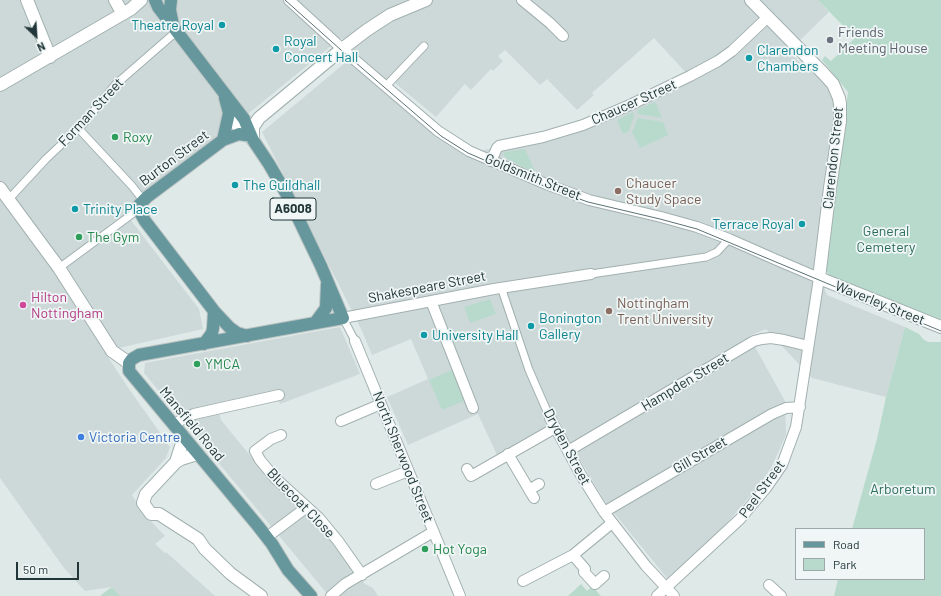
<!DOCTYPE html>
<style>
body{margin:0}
#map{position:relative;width:941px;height:596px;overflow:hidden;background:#dfe9e8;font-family:Barlow,sans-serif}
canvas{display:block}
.legend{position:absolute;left:795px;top:528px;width:130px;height:52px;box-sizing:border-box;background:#eff6f5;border:1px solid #9da9a9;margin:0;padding:5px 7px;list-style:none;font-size:12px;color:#213638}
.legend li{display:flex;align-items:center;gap:8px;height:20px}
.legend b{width:20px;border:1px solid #9da9a9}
.north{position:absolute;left:16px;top:16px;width:40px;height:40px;-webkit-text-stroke:3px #eff6f5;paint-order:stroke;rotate:155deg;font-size:11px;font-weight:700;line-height:16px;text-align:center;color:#213638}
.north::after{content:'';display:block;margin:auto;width:14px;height:18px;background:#213638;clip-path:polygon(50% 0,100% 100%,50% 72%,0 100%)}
.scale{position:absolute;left:16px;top:562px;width:63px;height:18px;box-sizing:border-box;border:2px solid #213638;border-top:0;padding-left:5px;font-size:12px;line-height:14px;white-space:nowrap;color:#213638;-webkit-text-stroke:3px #eff6f5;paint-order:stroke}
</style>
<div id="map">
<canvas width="941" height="596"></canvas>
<ul class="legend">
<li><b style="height:5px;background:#65979d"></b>Road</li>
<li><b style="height:11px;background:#b8dacd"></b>Park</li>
</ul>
<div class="north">N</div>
<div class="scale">50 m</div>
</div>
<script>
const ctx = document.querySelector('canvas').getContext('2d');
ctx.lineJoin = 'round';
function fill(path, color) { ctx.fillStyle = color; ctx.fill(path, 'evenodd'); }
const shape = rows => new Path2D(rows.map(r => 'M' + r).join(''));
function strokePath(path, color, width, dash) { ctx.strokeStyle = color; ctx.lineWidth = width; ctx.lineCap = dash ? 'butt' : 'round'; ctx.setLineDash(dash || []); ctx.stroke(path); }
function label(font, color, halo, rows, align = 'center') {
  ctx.font = font + ' Barlow,sans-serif'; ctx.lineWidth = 3.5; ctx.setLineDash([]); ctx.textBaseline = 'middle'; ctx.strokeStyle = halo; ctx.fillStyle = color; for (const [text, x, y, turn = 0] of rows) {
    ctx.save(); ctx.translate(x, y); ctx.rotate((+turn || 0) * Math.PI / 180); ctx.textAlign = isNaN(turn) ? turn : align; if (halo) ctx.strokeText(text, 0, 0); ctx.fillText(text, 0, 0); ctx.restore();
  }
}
fill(shape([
 [0,0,818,0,829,12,789,51,800,63,805,59,823,73,840,121,820,275,827,295,905,327,886,397,812,378,766,329,749,336,785,401,786,435,772,466,759,486,713,539,667,578,606,503,557,422,497,455,478,414,408,445,387,397,428,379,411,339,372,355,362,331,262,132,357,53,341,38,238,122,123,210,199,309,203,329,114,349,106,354,127,386,170,447,166,458,132,495,144,514,165,536,155,544,165,553,166,552,215,596,120,596,112,587,85,591,64,568,0,478],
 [654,38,688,75,543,137,480,151,425,117,388,80,395,83,436,117,465,84,471,90,491,69,493,71,503,61,498,56,505,50,540,85,547,79,577,110,594,95,592,93],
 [340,327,360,374,280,404,274,391,217,403,221,420,261,469,289,499,312,516,319,524,365,584,373,588,378,596,329,596,144,373,145,363]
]), '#cdd9d8');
fill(shape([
 [818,0,941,0,941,320,829,276,826,269,848,92,822,60,825,56,831,61,855,38],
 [655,102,662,118,638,114,637,110],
 [633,112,634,115,629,131,623,134,617,120],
 [638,118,663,122,668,135,640,148,632,132],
 [525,149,536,174,506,158,503,154,504,152],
 [490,299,496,314,470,323,464,307],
 [905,327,919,334,923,339,928,342,941,342,941,596,834,596,838,579,924,579,924,529,852,529,877,439,886,397],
 [452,370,464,401,442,410,429,380],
 [581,584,587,591,592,586,601,596,568,596],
 [112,587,120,596,100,596,101,595]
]), '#b8dacd');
const pedestrian = shape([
 [386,86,424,46],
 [78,128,132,186,143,200],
 [9,199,46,159,83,124,115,85,177,31],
 [59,268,139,209],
 [591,274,706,257,717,252,729,239],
 [501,287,529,370,550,418],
 [343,318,355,341]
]);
const minor = shape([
 [289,0,349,55,438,131,469,151,546,184,589,200,661,217,697,227,729,239,779,261,819,278,796,427,782,465,766,488,740,519,657,596],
 [522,0,550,23,563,36],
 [229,115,240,131,248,137],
 [491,161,497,148,499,146,543,137,583,125,632,104,690,76,718,61,732,51,768,17],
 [431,301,473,408],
 [343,318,494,289,591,274],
 [355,341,460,596],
 [550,418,581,475,604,512,646,566,674,596],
 [341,421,381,404],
 [173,424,194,414,279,395],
 [281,435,271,439,255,451,260,460,275,478,319,518,338,541,362,575],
 [568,451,754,341,762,339,771,338,784,340,808,346],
 [508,454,534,498],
 [467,469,471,476,555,428],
 [376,484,408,471],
 [529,490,539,484],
 [604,512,772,414,786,408,800,407],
 [267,537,307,507],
 [573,555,585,569,584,572,595,584,604,576],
 [523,581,573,555,612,523],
 [769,585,781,596],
 [331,596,345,584,433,532]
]);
const tertiary = shape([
 [27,0,50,57],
 [115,0,123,14],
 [751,0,823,73,833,84,839,98,840,104,840,121,830,188,819,278,941,327],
 [0,85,131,9,141,0],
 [253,140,253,127,259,118,342,49,367,30,390,15,426,0],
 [0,188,59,268,112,351,129,363],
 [197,454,181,459,176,462,146,494,143,503,151,514,159,514,198,539,205,549,231,574,261,596],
 [176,462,184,437]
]);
const primary = shape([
 [155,0,158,7,244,119,253,140,269,164,287,195,321,266,343,318,150,353,139,355,132,359,129,363,129,371,258,526,272,544,288,570,311,596],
 [171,0,170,10,173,25],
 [223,140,229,113,225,98],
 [315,323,326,308,327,284],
 [247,336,237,333,230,328,214,311,145,221,140,212,139,205,147,197,223,140,239,134,251,136],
 [204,344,212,333,213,328,214,311]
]);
strokePath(pedestrian, '#a2b0b0', 9);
strokePath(minor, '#a2b0b0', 12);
strokePath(tertiary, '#a2b0b0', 14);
strokePath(primary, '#bcc3c3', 14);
strokePath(pedestrian, '#fff', 7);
strokePath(minor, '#fff', 10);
strokePath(tertiary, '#fff', 12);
strokePath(primary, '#65979d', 12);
strokePath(shape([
 [285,0,341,50,441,136,468,153,551,189,588,202,660,219,697,229,941,331]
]), '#5b7274', 1);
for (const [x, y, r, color] of [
 [222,25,4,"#0f9aa8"],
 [830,40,4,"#6b7280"],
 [276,49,4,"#0f9aa8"],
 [749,58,4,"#0f9aa8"],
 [115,137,4,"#2e9e5b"],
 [235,185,4,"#0f9aa8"],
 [618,191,4,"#8d6e63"],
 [75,209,4,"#0f9aa8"],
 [802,224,4,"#0f9aa8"],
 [79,237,4,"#2e9e5b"],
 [23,305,4,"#d1479c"],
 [609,311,4,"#8d6e63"],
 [531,326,4,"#0f9aa8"],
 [424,335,4,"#0f9aa8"],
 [197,364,4,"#2e9e5b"],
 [81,437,4,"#3f7fe0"],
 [425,549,4,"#2e9e5b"]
]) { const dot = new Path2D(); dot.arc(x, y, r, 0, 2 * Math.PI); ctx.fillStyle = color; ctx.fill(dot); strokePath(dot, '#eff6f5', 1.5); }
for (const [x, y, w] of [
 [293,209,46]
]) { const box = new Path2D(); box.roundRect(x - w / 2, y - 11, w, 22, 3); ctx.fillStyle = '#eff6f5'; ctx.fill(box); strokePath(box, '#213638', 1); }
label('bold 13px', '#213638', null, [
 ["A6008",293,209]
]);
label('14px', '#0d838f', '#eff6f5', [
 ["Theatre Royal",214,25,"right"],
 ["Royal",284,41],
 ["Concert Hall",284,57],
 ["Clarendon",757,50],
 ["Chambers",757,66],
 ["The Guildhall",243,185],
 ["Trinity Place",83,209],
 ["Terrace Royal",794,224,"right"],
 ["Bonington",539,318],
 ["Gallery",539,334],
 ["University Hall",432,335]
], 'left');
label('14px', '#5b616d', '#eff6f5', [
 ["Friends",838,32],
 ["Meeting House",838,48]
], 'left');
label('14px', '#213638', '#eff6f5', [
 ["Chaucer Street",634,102,-24],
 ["Forman Street",91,112,-47],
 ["Burton Street",174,158,-37],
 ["Clarendon Street",833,158,-84],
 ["Goldsmith Street",533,177,22],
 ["Shakespeare Street",427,287,-11],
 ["Waverley Street",880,303,22],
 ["Hampden Street",685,382,-31],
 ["Mansfield Road",192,424,50],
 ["Dryden Street",567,447,62],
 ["Gill Street",700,455,-30],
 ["North Sherwood Street",403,457,68],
 ["Peel Street",762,489,-54],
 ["Bluecoat Close",301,503,46]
]);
label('14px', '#27864d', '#eff6f5', [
 ["Roxy",123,137],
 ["The Gym",87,237],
 ["YMCA",205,364],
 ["Hot Yoga",433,549]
], 'left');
label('14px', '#785e54', '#eff6f5', [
 ["Chaucer",626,183],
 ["Study Space",626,199],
 ["Nottingham",617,303],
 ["Trent University",617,319]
], 'left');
label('14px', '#2d6d5d', '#eff6f5', [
 ["General",886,231],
 ["Cemetery",886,247],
 ["Arboretum",903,489]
]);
label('14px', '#b23c85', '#eff6f5', [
 ["Hilton",31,297],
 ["Nottingham",31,313]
], 'left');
label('14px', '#366cbe', '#eff6f5', [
 ["Victoria Centre",89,437]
], 'left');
</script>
